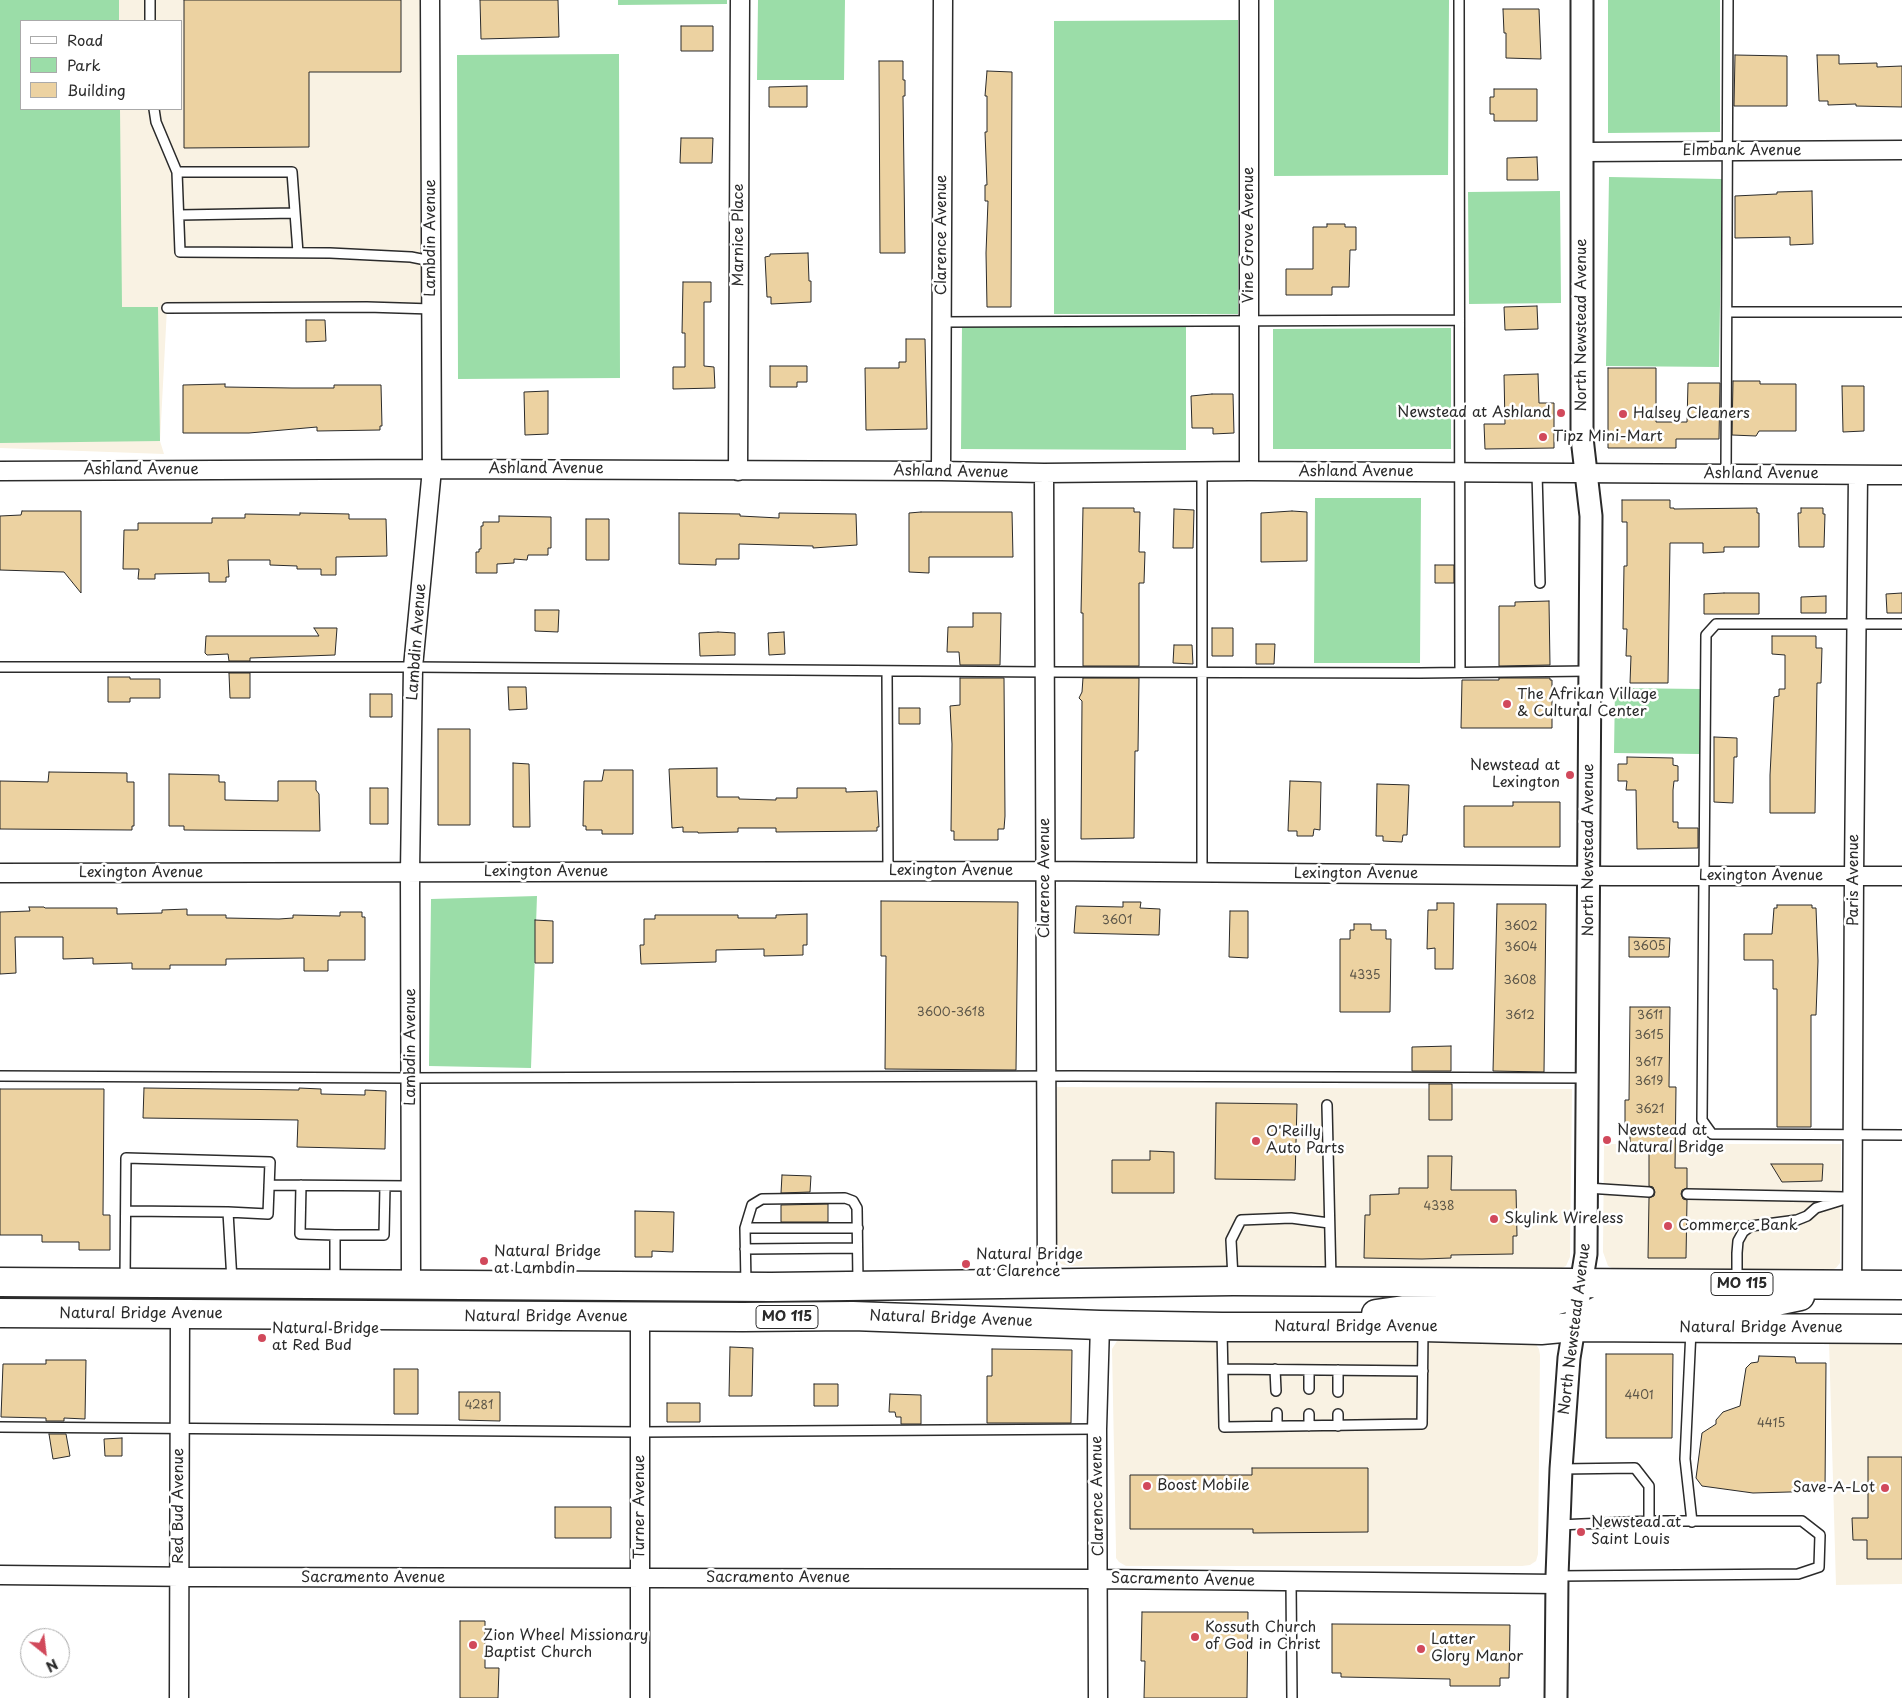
<!DOCTYPE html>
<style>
body{margin:0}
#map{position:relative;width:1902px;height:1698px;overflow:hidden;background:#fff;font-family:"Playpen Sans",sans-serif}
canvas{display:block}
.legend{position:absolute;left:20px;top:20px;width:162px;height:90px;box-sizing:border-box;background:#fff;border:1px solid #aaa;margin:0;padding:6px 9px;list-style:none;font-size:15px;color:#2b2b2b}
.legend li{display:flex;align-items:center;gap:10px;height:25px}
.legend b{width:25px;border:1px solid #aaa}
.north{position:absolute;left:20px;top:1628px;width:50px;height:50px;box-sizing:border-box;background:#fff;border:1px solid #aaa;border-radius:50%;rotate:151deg;font-size:14px;font-weight:700;line-height:20px;text-align:center;color:#2b2b2b}
.north::after{content:'';display:block;margin:auto;width:18px;height:22px;background:#d1495b;clip-path:polygon(50% 0,100% 100%,50% 72%,0 100%)}
</style>
<div id="map">
<canvas width="1902" height="1698"></canvas>
<ul class="legend">
<li><b style="height:6px;background:#fff"></b>Road</li>
<li><b style="height:14px;background:#9bdda8"></b>Park</li>
<li><b style="height:14px;background:#ecd2a1"></b>Building</li>
</ul>
<div class="north">N</div>
</div>
<script>
const ctx = document.querySelector('canvas').getContext('2d');
ctx.lineJoin = 'round';
function fill(path, color) { ctx.fillStyle = color; ctx.fill(path, 'evenodd'); }
const shape = rows => new Path2D(rows.map(r => 'M' + r).join(''));
function strokePath(path, color, width, dash) { ctx.strokeStyle = color; ctx.lineWidth = width; ctx.lineCap = dash ? 'butt' : 'round'; ctx.setLineDash(dash || []); ctx.stroke(path); }
function label(font, color, halo, rows, align = 'center') {
  ctx.font = font + ' "Playpen Sans",sans-serif'; ctx.lineWidth = 5; ctx.setLineDash([]); ctx.textBaseline = 'middle'; ctx.strokeStyle = halo; ctx.fillStyle = color; for (const [text, x, y, turn = 0] of rows) {
    ctx.save(); ctx.translate(x, y); ctx.rotate((+turn || 0) * Math.PI / 180); ctx.textAlign = isNaN(turn) ? turn : align; if (halo) ctx.strokeText(text, 0, 0); ctx.fillText(text, 0, 0); ctx.restore();
  }
}
fill(shape([
 [0,0,430,0,432,309,167,308,160,441,164,454,0,448],
 [21,21,181,21,181,109,21,109],
 [1057,1087,1572,1089,1570,1257,1566,1266,1559,1269,1332,1271,1069,1266,1061,1264,1057,1258],
 [1604,1144,1841,1144,1840,1263,1836,1268,1829,1271,1614,1269,1608,1266,1603,1252],
 [1122,1339,1531,1340,1535,1343,1539,1349,1540,1355,1538,1554,1536,1561,1530,1565,1522,1566,1126,1566,1119,1562,1116,1558,1116,1551,1112,1349,1117,1341],
 [1829,1341,1902,1342,1902,1584,1836,1585]
]), '#f9f2e3');
fill(shape([
 [0,0,119,0,119,21,21,21,21,109,120,109,122,307,158,307,160,441,0,443],
 [618,0,727,0,727,4,618,5],
 [758,0,845,0,844,80,757,80],
 [1274,0,1449,0,1448,175,1274,176],
 [1608,0,1720,0,1720,132,1608,133],
 [1238,20,1238,314,1054,314,1054,21],
 [619,54,620,378,458,379,457,55],
 [1609,177,1722,179,1719,367,1606,366],
 [1560,191,1561,303,1469,304,1468,192],
 [962,325,1186,326,1186,450,961,449],
 [1451,328,1451,449,1273,449,1273,329],
 [1315,498,1421,498,1420,663,1314,663],
 [1615,688,1701,689,1700,754,1614,753],
 [537,896,531,1068,429,1066,431,899]
]), '#9bdda8');
const building = shape([
 [184,0,401,0,401,72,309,72,309,147,184,148,184,0],
 [480,0,558,0,559,37,481,39,480,0],
 [1503,9,1539,9,1541,59,1506,58,1506,33,1504,33,1503,9],
 [681,26,713,26,713,51,681,51,681,26],
 [1735,55,1787,56,1787,106,1734,106,1735,55],
 [1817,55,1839,55,1839,64,1877,63,1877,67,1902,66,1902,107,1856,106,1856,104,1828,105,1828,101,1819,101,1817,55],
 [879,61,903,61,903,80,905,80,905,96,903,96,905,253,880,253,879,61],
 [987,71,1012,72,1011,307,987,307,986,253,988,201,985,201,985,185,987,185,985,132,987,132,987,96,985,96,987,71],
 [807,86,807,107,769,107,769,87,807,86],
 [1494,89,1537,89,1537,121,1494,121,1494,114,1490,114,1490,97,1494,97,1494,89],
 [681,138,713,138,712,163,680,163,681,138],
 [1537,157,1538,180,1507,180,1507,158,1537,157],
 [1812,191,1813,244,1790,245,1790,237,1735,238,1735,196,1777,194,1777,192,1812,191],
 [1327,224,1345,224,1345,227,1356,227,1356,250,1350,250,1349,287,1332,287,1332,295,1286,295,1286,269,1313,269,1313,227,1327,227,1327,224],
 [808,253,809,281,811,281,811,302,771,304,771,297,767,297,765,257,770,256,770,254,808,253],
 [683,282,711,282,711,302,704,302,704,366,714,367,715,388,673,389,673,367,685,367,685,333,682,333,683,282],
 [1537,306,1538,329,1505,330,1504,307,1537,306],
 [306,320,325,320,326,341,306,342,306,320],
 [906,339,925,339,927,429,866,430,865,368,899,368,899,362,906,362,906,339],
 [770,366,807,366,807,382,797,382,797,387,770,387,770,366],
 [1608,368,1656,368,1656,422,1687,422,1688,383,1720,383,1719,439,1676,439,1676,448,1608,448,1608,368],
 [1538,374,1539,403,1554,403,1554,448,1485,449,1484,424,1505,424,1504,375,1538,374],
 [1733,381,1760,381,1760,384,1796,384,1796,431,1759,431,1756,436,1732,435,1733,381],
 [225,384,225,387,292,388,334,388,334,385,381,385,382,426,380,426,380,430,317,431,317,427,249,433,183,433,183,385,225,384],
 [1842,386,1864,386,1864,431,1843,432,1842,386],
 [548,391,548,434,525,435,524,392,548,391],
 [1212,394,1233,394,1234,433,1213,434,1213,428,1192,428,1191,396,1212,394],
 [1622,500,1670,500,1670,508,1674,508,1674,509,1757,508,1757,513,1759,513,1759,547,1724,547,1724,552,1703,553,1703,543,1670,543,1668,683,1630,683,1631,656,1626,656,1627,629,1623,629,1624,566,1627,566,1627,522,1622,522,1622,500],
 [1083,508,1134,508,1134,512,1140,512,1139,552,1145,552,1144,583,1139,583,1139,666,1083,666,1083,613,1081,613,1083,508],
 [1801,508,1823,508,1823,514,1825,514,1824,547,1799,547,1798,513,1801,513,1801,508],
 [1174,509,1194,510,1193,548,1173,548,1174,509],
 [22,511,81,511,81,593,64,572,0,570,0,516,21,515,22,511],
 [1292,511,1307,512,1307,561,1261,562,1261,513,1292,511],
 [921,512,1012,512,1013,557,929,557,929,573,909,572,909,513,921,512],
 [300,513,349,514,349,519,386,519,387,556,336,557,336,575,321,575,321,569,297,569,297,566,270,565,270,560,228,560,229,577,226,577,226,582,209,582,209,573,155,574,155,579,138,579,139,569,123,569,124,530,138,530,138,523,212,523,212,518,245,518,245,514,300,515,300,513],
 [679,513,740,514,740,516,779,518,779,513,856,514,857,545,813,548,813,546,739,544,739,559,716,559,716,565,679,564,679,513],
 [499,516,551,517,551,548,548,548,548,555,528,555,527,560,514,559,514,563,497,564,497,573,476,573,476,552,479,552,479,549,481,549,481,526,483,526,483,522,499,522,499,516],
 [586,519,609,519,609,560,586,560,586,519],
 [1435,565,1454,565,1454,583,1435,583,1435,565],
 [1724,593,1759,593,1759,614,1704,614,1704,594,1724,593],
 [1902,593,1902,613,1887,613,1886,594,1902,593],
 [1826,596,1826,613,1801,613,1801,597,1826,596],
 [1549,601,1550,665,1499,666,1499,606,1515,606,1515,602,1549,601],
 [535,610,559,610,558,632,535,631,535,610],
 [973,613,1001,613,1000,665,960,665,959,652,947,652,948,627,973,627,973,613],
 [314,628,337,628,335,655,250,658,250,661,229,661,228,654,207,655,205,653,206,636,319,636,314,628],
 [1212,628,1233,628,1233,656,1212,656,1212,628],
 [718,632,735,633,735,655,700,656,699,633,718,632],
 [784,632,785,654,769,655,768,633,784,632],
 [1772,636,1816,636,1816,648,1822,648,1821,683,1817,683,1815,813,1770,813,1770,775,1774,697,1779,696,1779,689,1785,689,1785,655,1772,654,1772,636],
 [1256,644,1275,644,1274,664,1256,664,1256,644],
 [1174,645,1192,645,1193,664,1173,663,1174,645],
 [229,673,250,673,250,698,230,698,229,673],
 [108,677,130,677,130,679,160,679,160,698,130,698,130,702,108,702,108,677],
 [960,678,1004,678,1005,816,1004,829,998,829,998,840,954,840,954,831,951,831,952,744,950,706,960,705,960,678],
 [1083,678,1139,678,1138,751,1135,751,1134,838,1081,839,1082,701,1079,698,1082,692,1083,678],
 [1499,678,1550,678,1550,680,1552,680,1552,728,1461,728,1462,680,1499,680,1499,678],
 [508,687,526,687,527,709,509,710,508,687],
 [370,694,392,694,392,717,370,717,370,694],
 [899,708,920,708,920,724,899,724,899,708],
 [438,729,470,729,470,825,438,825,438,729],
 [1714,737,1737,738,1737,757,1734,757,1733,803,1714,802,1714,737],
 [1627,757,1673,758,1673,765,1678,766,1678,781,1674,781,1673,790,1673,822,1678,822,1678,828,1698,828,1698,848,1637,849,1636,790,1626,790,1627,781,1618,781,1618,764,1627,764,1627,757],
 [513,763,529,764,530,827,513,827,513,763],
 [717,768,717,797,739,797,739,799,776,800,776,798,797,798,797,788,846,788,846,792,877,791,879,827,877,827,877,831,776,832,776,828,738,828,738,832,698,833,698,832,683,832,683,827,672,828,669,769,717,768],
 [604,770,633,770,633,834,602,834,602,830,586,830,586,826,583,826,584,781,602,781,604,770],
 [49,772,127,773,127,782,134,782,134,826,132,826,132,830,0,829,0,781,48,782,49,772],
 [169,774,219,775,219,782,225,782,225,800,278,801,278,781,316,781,316,790,319,794,320,831,184,830,184,826,169,826,169,774],
 [1290,781,1321,782,1320,830,1314,829,1313,836,1297,836,1297,831,1288,831,1290,781],
 [1377,784,1409,785,1407,835,1403,835,1402,842,1383,841,1383,836,1376,836,1377,784],
 [370,788,388,788,388,824,370,824,370,788],
 [1513,802,1560,802,1560,847,1464,847,1464,806,1513,806,1513,802],
 [881,901,1018,902,1016,1070,885,1069,886,956,881,956,881,901],
 [1123,902,1141,902,1140,908,1160,909,1159,935,1074,933,1076,906,1123,907,1123,902],
 [1437,903,1454,903,1453,969,1435,969,1435,948,1427,949,1428,910,1437,910,1437,903],
 [1497,904,1546,904,1544,1072,1493,1071,1497,904],
 [1777,905,1812,905,1812,908,1816,908,1818,961,1816,1015,1811,1015,1811,1127,1777,1127,1777,989,1773,989,1773,960,1744,960,1744,934,1772,934,1774,908,1777,908,1777,905],
 [29,907,44,907,45,908,117,908,117,914,162,913,162,910,187,909,187,915,226,915,226,918,279,919,293,918,293,915,340,916,340,912,362,912,362,917,365,917,365,960,328,960,328,971,304,971,304,958,226,959,226,965,170,965,170,969,132,969,132,963,93,964,93,958,63,959,63,937,15,937,16,973,0,974,0,912,30,911,29,907],
 [1230,911,1248,911,1248,958,1229,957,1230,911],
 [807,914,807,945,803,945,803,955,764,956,764,949,716,950,716,962,641,964,640,945,644,945,644,919,655,919,655,915,738,915,738,918,776,918,776,915,807,914],
 [535,920,553,921,553,963,535,963,535,920],
 [1354,924,1371,924,1371,930,1386,930,1386,939,1391,939,1390,1012,1340,1012,1340,939,1350,939,1350,930,1354,930,1354,924],
 [1629,937,1670,938,1669,957,1629,957,1629,937],
 [1630,1007,1670,1007,1669,1087,1676,1087,1675,1168,1687,1168,1687,1188,1682,1190,1681,1194,1683,1199,1687,1200,1686,1258,1648,1258,1649,1198,1654,1196,1655,1192,1653,1187,1649,1186,1649,1143,1630,1143,1630,1131,1625,1131,1625,1100,1629,1100,1630,1007],
 [1451,1046,1451,1071,1412,1071,1412,1047,1451,1046],
 [1429,1084,1452,1084,1452,1120,1429,1120,1429,1084],
 [144,1088,299,1090,299,1088,321,1089,321,1094,365,1095,365,1090,386,1091,385,1149,297,1147,298,1120,143,1118,144,1088],
 [0,1089,104,1089,103,1215,110,1215,110,1250,79,1250,79,1242,42,1242,42,1235,0,1235,0,1089],
 [1216,1103,1297,1104,1295,1180,1215,1179,1216,1103],
 [1150,1151,1174,1152,1174,1193,1112,1193,1112,1160,1150,1160,1150,1151],
 [1428,1156,1452,1156,1451,1190,1516,1190,1517,1236,1513,1236,1513,1254,1451,1255,1451,1258,1422,1259,1364,1258,1365,1215,1370,1215,1370,1195,1399,1194,1399,1188,1428,1188,1428,1156],
 [1771,1164,1823,1164,1822,1181,1782,1182,1771,1164],
 [782,1175,811,1176,810,1192,781,1193,782,1175],
 [828,1204,828,1222,781,1222,781,1205,828,1204],
 [635,1211,674,1212,673,1252,652,1251,652,1257,635,1257,635,1211],
 [730,1347,753,1348,752,1396,729,1396,730,1347],
 [992,1349,1072,1350,1071,1423,987,1423,987,1376,992,1376,992,1349],
 [1606,1354,1673,1354,1672,1438,1606,1438,1606,1354],
 [1759,1356,1795,1357,1796,1363,1826,1363,1825,1491,1753,1493,1702,1486,1696,1478,1702,1433,1716,1424,1716,1420,1723,1412,1740,1406,1746,1368,1751,1363,1758,1362,1759,1356],
 [46,1360,86,1360,85,1419,64,1418,64,1421,46,1421,46,1418,1,1417,3,1364,46,1364,46,1360],
 [394,1369,418,1369,418,1414,394,1414,394,1369],
 [814,1384,838,1384,838,1406,814,1406,814,1384],
 [459,1392,500,1392,500,1421,459,1420,459,1392],
 [890,1394,921,1395,921,1424,901,1424,901,1417,896,1417,895,1412,889,1412,890,1394],
 [667,1403,700,1403,700,1422,667,1422,667,1403],
 [49,1434,66,1434,70,1456,53,1459,49,1434],
 [122,1438,122,1456,105,1456,104,1439,122,1438],
 [1868,1457,1902,1457,1902,1559,1867,1559,1867,1540,1853,1540,1852,1518,1868,1518,1868,1457],
 [1252,1468,1368,1468,1368,1532,1253,1533,1253,1529,1130,1529,1130,1475,1252,1475,1252,1468],
 [555,1507,611,1507,611,1538,555,1538,555,1507],
 [1142,1612,1248,1612,1247,1698,1144,1698,1145,1661,1141,1661,1142,1612],
 [460,1621,485,1621,485,1668,499,1668,498,1698,460,1698,460,1621],
 [1332,1624,1510,1625,1509,1678,1500,1678,1500,1686,1450,1686,1450,1679,1341,1677,1341,1673,1332,1673,1332,1624]
]);
fill(building, '#ecd2a1');
strokePath(building, '#2b2b2b', 1);
const service = shape([
 [1459,0,1460,672],
 [150,21,150,0],
 [154,109,156,122,177,172],
 [179,215,295,213],
 [298,253,292,172,177,172,180,252,330,253,411,257,431,261],
 [167,308,367,307,432,309],
 [1727,312,1902,312],
 [942,322,1459,320],
 [1537,473,1540,583],
 [1726,474,1728,0],
 [1902,624,1716,624,1706,635,1702,1120,1712,1134,1902,1135],
 [0,667,413,667,1044,672,1420,673,1590,671],
 [887,671,888,871],
 [1202,872,1202,472],
 [0,1076,411,1078,1075,1076,1588,1078],
 [1327,1105,1331,1279],
 [269,1185,411,1186],
 [301,1185,300,1234,335,1235,335,1281],
 [1587,1188,1649,1192],
 [1687,1194,1845,1197],
 [126,1211,228,1212,232,1281],
 [745,1228,858,1228],
 [335,1235,384,1235,385,1186],
 [745,1249,857,1248],
 [1233,1278,1231,1240,1241,1220,1291,1218,1329,1223],
 [125,1280,126,1158,270,1162,268,1214,228,1212],
 [1737,1281,1737,1253,1738,1241,1743,1232,1751,1226,1797,1220,1807,1216,1816,1208,1852,1197],
 [746,1285,745,1228,752,1205,762,1199,845,1198,853,1201,857,1208,858,1282],
 [1222,1330,1224,1427,1422,1424,1423,1331],
 [1691,1330,1685,1459,1692,1522],
 [1223,1369,1423,1371],
 [1275,1369,1276,1391],
 [1338,1370,1338,1392],
 [1309,1389,1309,1370],
 [1277,1413,1277,1426],
 [1338,1414,1338,1426],
 [1309,1426,1309,1414],
 [0,1427,640,1432,1097,1429],
 [1561,1469,1635,1468,1649,1486,1649,1521],
 [1557,1576,1798,1574,1819,1567,1820,1535,1802,1521,1649,1521,1559,1525],
 [1291,1581,1292,1698]
]);
const minor = shape([
 [1582,152,1902,150],
 [0,471,432,469,941,471,1044,473,1249,471,1902,475],
 [738,471,740,0],
 [941,471,943,0],
 [1249,471,1249,0],
 [1044,473,1047,1282],
 [0,873,1045,871,1611,876,1902,876],
 [411,1284,410,872,413,667,432,469,430,0],
 [1852,1285,1854,876,1858,475],
 [640,1317,640,1698],
 [0,1575,205,1577,1099,1579,1557,1584],
 [179,1698,180,1314],
 [1098,1698,1097,1429,1100,1325]
]);
const tertiary = shape([
 [1556,1698,1557,1576,1561,1469,1569,1358,1586,1254,1591,516,1582,438,1582,0]
]);
const primary = shape([
 [0,1282,771,1287,1233,1281,1902,1285],
 [0,1313,743,1317,853,1316,1100,1325,1222,1327,1423,1327,1541,1330,1573,1327,1902,1329],
 [1376,1314,1425,1307,1543,1304,1568,1297,1580,1287],
 [1582,1319,1600,1310,1617,1308,1762,1304,1800,1296]
]);
strokePath(service, '#2b2b2b', 12);
strokePath(minor, '#2b2b2b', 21);
strokePath(tertiary, '#2b2b2b', 25);
strokePath(primary, '#2b2b2b', 31);
strokePath(service, '#fff', 9);
strokePath(minor, '#fff', 18);
strokePath(tertiary, '#fff', 21);
strokePath(primary, '#fff', 28);
for (const [x, y, r, color] of [
 [1561,413,5,"#d1495b"],
 [1623,414,5,"#d1495b"],
 [1543,437,5,"#d1495b"],
 [1507,704,5,"#d1495b"],
 [1570,775,5,"#d1495b"],
 [1607,1140,5,"#d1495b"],
 [1256,1141,5,"#d1495b"],
 [1494,1219,5,"#d1495b"],
 [1668,1226,5,"#d1495b"],
 [484,1261,5,"#d1495b"],
 [966,1264,5,"#d1495b"],
 [262,1338,5,"#d1495b"],
 [1147,1486,5,"#d1495b"],
 [1885,1488,5,"#d1495b"],
 [1581,1532,5,"#d1495b"],
 [1195,1637,5,"#d1495b"],
 [473,1645,5,"#d1495b"],
 [1421,1649,5,"#d1495b"]
]) { const dot = new Path2D(); dot.arc(x, y, r, 0, 2 * Math.PI); ctx.fillStyle = color; ctx.fill(dot); strokePath(dot, '#fff', 2); }
label('12px', '#5b5548', null, [
 ["3601",1117,921],
 ["3602",1521,927],
 ["3605",1649,947],
 ["3604",1521,948],
 ["4335",1365,976],
 ["3608",1520,981],
 ["3600-3618",951,1013],
 ["3612",1520,1016],
 ["3611",1650,1016],
 ["3615",1649,1036],
 ["3617",1649,1063],
 ["3619",1649,1082],
 ["3621",1650,1110],
 ["4338",1439,1207],
 ["4401",1639,1396],
 ["4281",479,1406],
 ["4415",1771,1424]
]);
for (const [x, y, w] of [
 [1742,1284,62],
 [787,1317,62]
]) { const box = new Path2D(); box.roundRect(x - w / 2, y - 11.5, w, 23, 4); ctx.fillStyle = '#fff'; ctx.fill(box); strokePath(box, '#2b2b2b', 1); }
label('bold 14px', '#2b2b2b', null, [
 ["MO 115",1742,1284],
 ["MO 115",787,1317]
]);
label('15px', '#2b2b2b', '#fff', [
 ["Elmbank Avenue",1742,151],
 ["Marnice Place",739,235,-90],
 ["Clarence Avenue",942,235,-90],
 ["Vine Grove Avenue",1249,235,-90],
 ["Lambdin Avenue",431,238,-90],
 ["North Newstead Avenue",1582,325,-90],
 ["Ashland Avenue",546,469],
 ["Ashland Avenue",141,470],
 ["Ashland Avenue",951,472,1],
 ["Ashland Avenue",1356,472],
 ["Ashland Avenue",1761,474],
 ["Lambdin Avenue",417,642,-86],
 ["North Newstead Avenue",1589,850,-90],
 ["Lexington Avenue",951,871],
 ["Lexington Avenue",546,872],
 ["Lexington Avenue",141,873],
 ["Lexington Avenue",1356,874],
 ["Lexington Avenue",1761,876],
 ["Clarence Avenue",1045,878,-90],
 ["Paris Avenue",1854,880,-90],
 ["Lambdin Avenue",411,1047,-90],
 ["Natural Bridge Avenue",141,1314],
 ["Natural Bridge Avenue",546,1317],
 ["Natural Bridge Avenue",951,1319,2],
 ["Natural Bridge Avenue",1356,1327],
 ["Natural Bridge Avenue",1761,1328],
 ["North Newstead Avenue",1575,1329,-83],
 ["Clarence Avenue",1098,1496,-91],
 ["Red Bud Avenue",179,1506,-90],
 ["Turner Avenue",640,1507,-90],
 ["Sacramento Avenue",373,1578],
 ["Sacramento Avenue",778,1578],
 ["Sacramento Avenue",1183,1580,1]
]);
label('15px', '#2b2b2b', '#fff', [
 ["Newstead at Ashland",1551,413,"right"],
 ["Halsey Cleaners",1633,414],
 ["Tipz Mini-Mart",1553,437],
 ["The Afrikan Village",1517,695],
 ["& Cultural Center",1517,712],
 ["Newstead at",1560,766,"right"],
 ["Lexington",1560,783,"right"],
 ["Newstead at",1617,1131],
 ["Natural Bridge",1617,1148],
 ["O'Reilly",1266,1132],
 ["Auto Parts",1266,1149],
 ["Skylink Wireless",1504,1219],
 ["Commerce Bank",1678,1226],
 ["Natural Bridge",494,1252],
 ["at Lambdin",494,1269],
 ["Natural Bridge",976,1255],
 ["at Clarence",976,1272],
 ["Natural Bridge",272,1329],
 ["at Red Bud",272,1346],
 ["Boost Mobile",1157,1486],
 ["Save-A-Lot",1875,1488,"right"],
 ["Newstead at",1591,1523],
 ["Saint Louis",1591,1540],
 ["Kossuth Church",1205,1628],
 ["of God in Christ",1205,1645],
 ["Zion Wheel Missionary",483,1636],
 ["Baptist Church",483,1653],
 ["Latter",1431,1640],
 ["Glory Manor",1431,1657]
], 'left');
</script>
